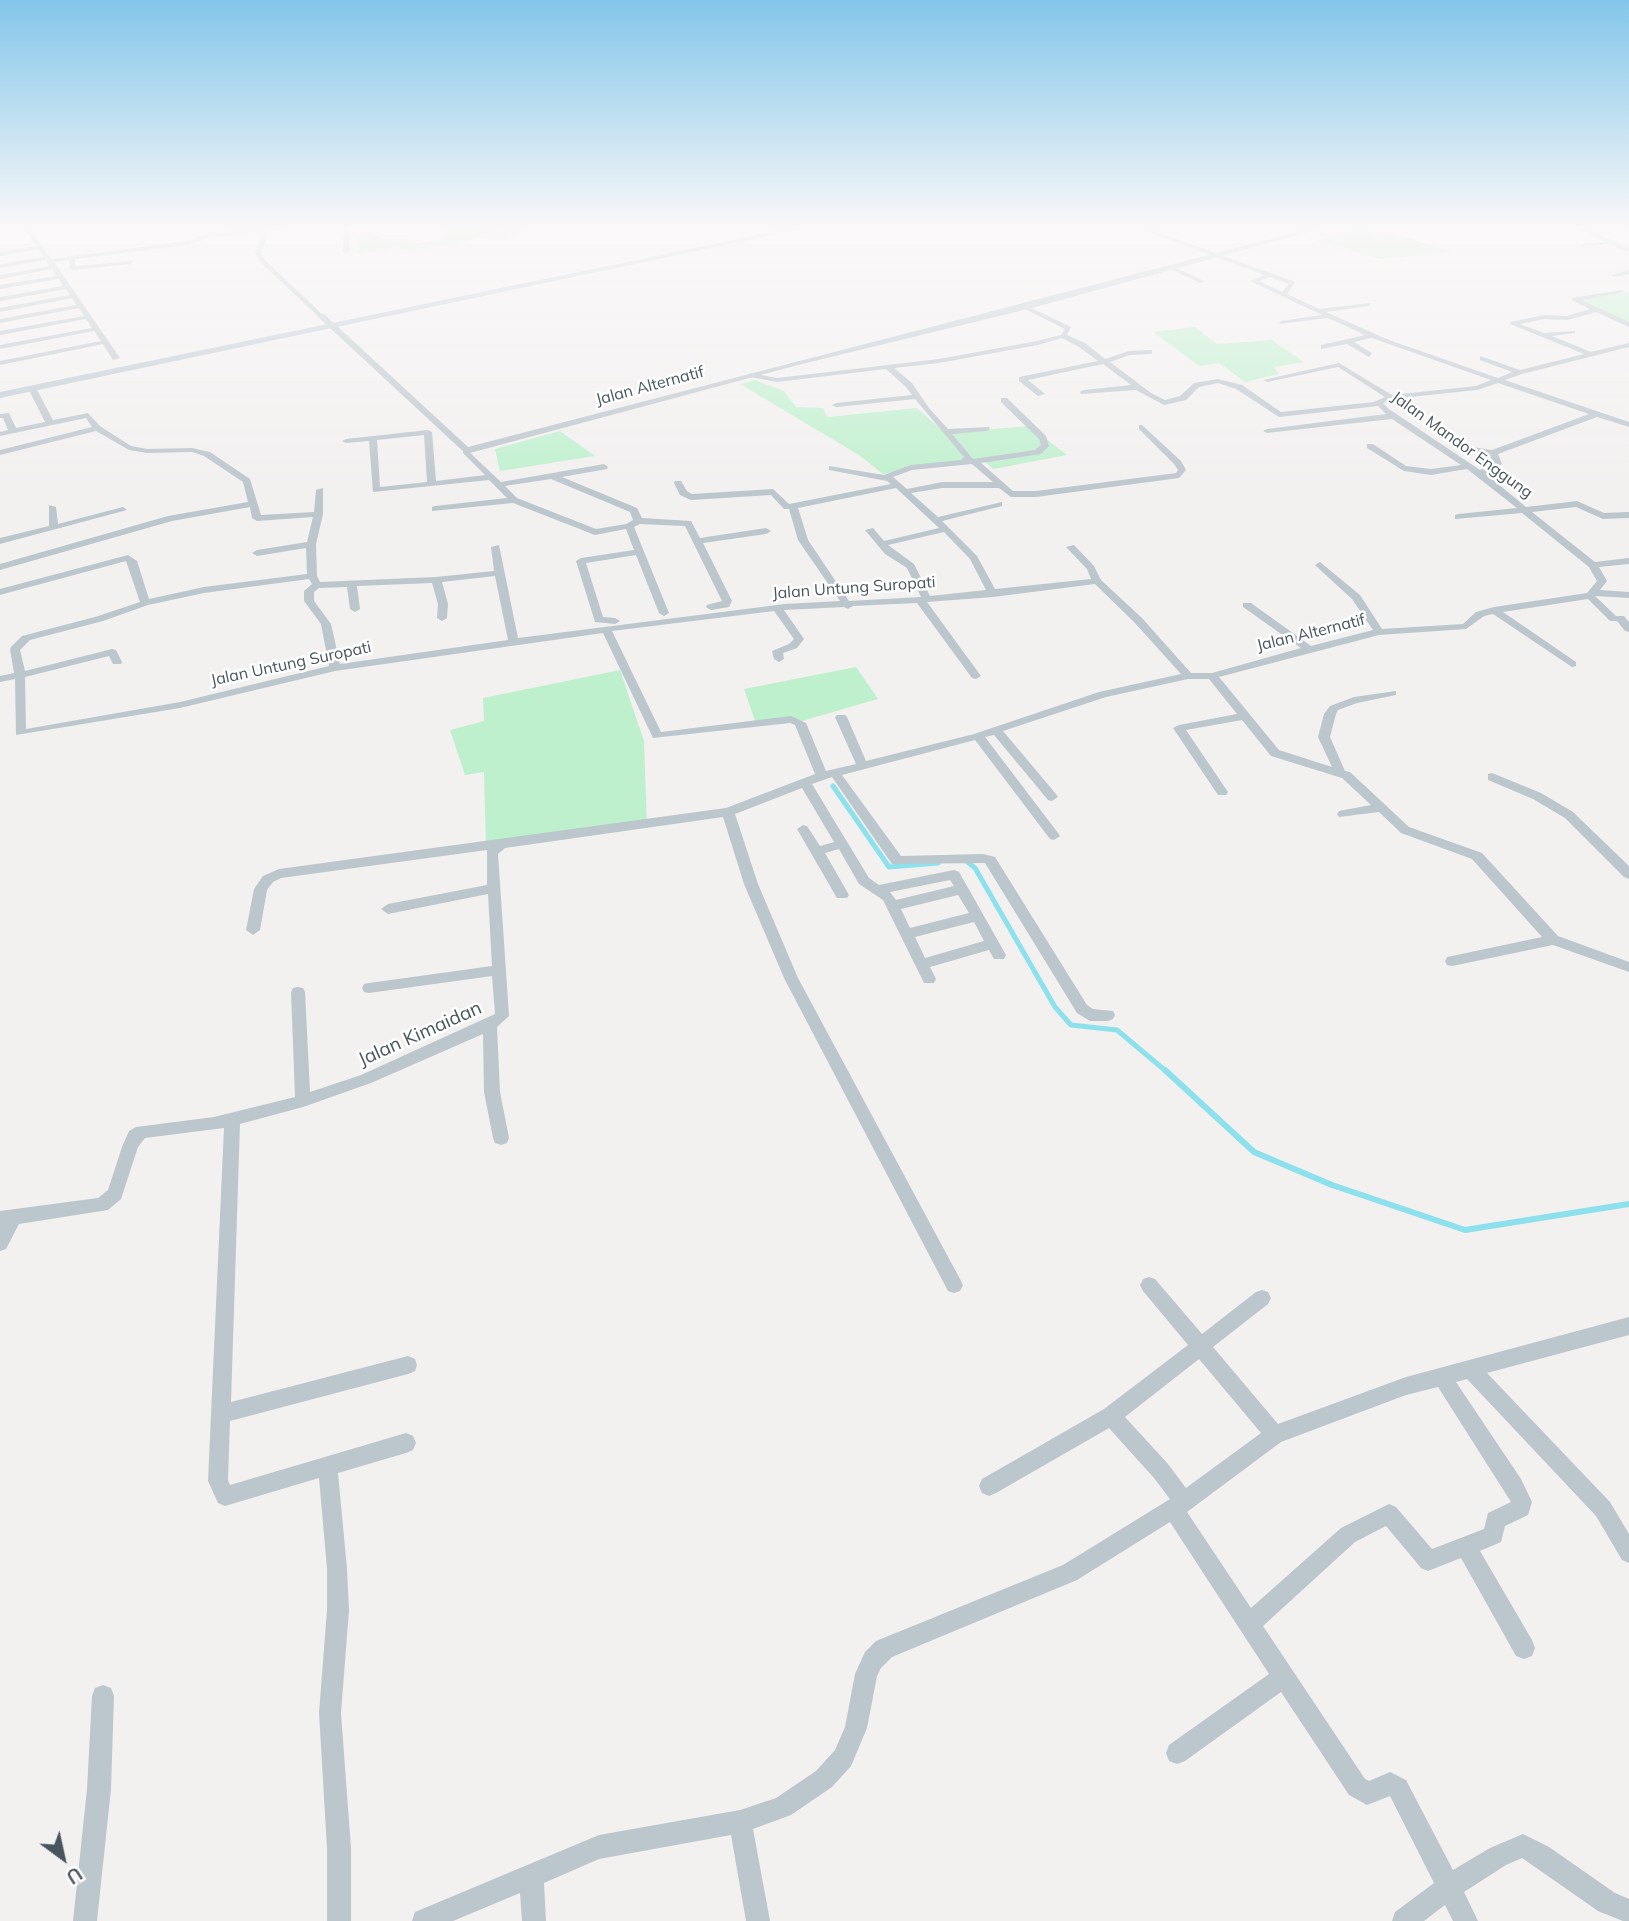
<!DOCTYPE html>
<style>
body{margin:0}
#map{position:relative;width:1629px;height:1921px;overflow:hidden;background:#f3f0f0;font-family:Mulish,sans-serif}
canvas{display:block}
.north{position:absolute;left:28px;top:1823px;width:70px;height:70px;-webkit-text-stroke:5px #fff;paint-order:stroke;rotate:147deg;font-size:19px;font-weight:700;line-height:28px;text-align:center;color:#48555e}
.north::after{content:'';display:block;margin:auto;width:24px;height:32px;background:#48555e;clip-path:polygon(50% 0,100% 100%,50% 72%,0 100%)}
</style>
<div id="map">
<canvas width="1629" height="1921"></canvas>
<div class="north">U</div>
</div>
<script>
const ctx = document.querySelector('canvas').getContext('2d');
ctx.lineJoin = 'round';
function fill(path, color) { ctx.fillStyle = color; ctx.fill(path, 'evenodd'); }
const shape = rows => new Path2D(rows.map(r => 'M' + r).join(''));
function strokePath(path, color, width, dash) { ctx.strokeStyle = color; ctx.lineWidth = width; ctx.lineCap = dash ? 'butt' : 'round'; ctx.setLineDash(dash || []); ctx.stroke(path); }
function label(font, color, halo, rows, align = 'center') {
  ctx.font = font + ' Mulish,sans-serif'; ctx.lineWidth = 5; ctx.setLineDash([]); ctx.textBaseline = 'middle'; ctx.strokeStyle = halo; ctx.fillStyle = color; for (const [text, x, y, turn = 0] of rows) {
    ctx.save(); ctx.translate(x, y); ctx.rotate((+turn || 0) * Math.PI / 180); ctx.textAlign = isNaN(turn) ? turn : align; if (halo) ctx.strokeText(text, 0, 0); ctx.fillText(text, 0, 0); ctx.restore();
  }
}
fill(shape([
 [453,225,503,225,496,228,498,232,523,230,507,239,481,238,413,251,395,247,358,254,356,235,372,232,382,239,408,239,415,244,444,239,446,227],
 [1358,229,1377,234,1389,232,1452,252,1381,259,1316,241],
 [1629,292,1629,325,1571,300],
 [1195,327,1217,344,1272,340,1304,362,1274,367,1279,374,1245,382,1219,363,1199,366,1153,332],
 [755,380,784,391,796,407,823,408,827,417,917,408,945,433,1029,426,1067,455,993,469,981,458,883,474,859,455,740,384],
 [560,431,595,456,500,471,495,449],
 [856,667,878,699,802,721,756,724,744,689],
 [620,670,644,741,647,827,486,847,484,772,465,775,450,730,484,721,483,698]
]), '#bff0ce');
strokePath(shape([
 [833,786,889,867,938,863],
 [965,860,975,868,1055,1007,1071,1025,1117,1030,1167,1072]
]), '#8ce1ed', 5);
strokePath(shape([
 [1165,1070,1254,1152,1332,1185,1465,1230,1629,1204]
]), '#8ce1ed', 6);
fill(shape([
 [22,225,28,225,51,259,186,241,210,233,263,229,267,225,270,227,323,225,269,231,261,253,265,260,324,316,319,317,260,262,255,253,262,233,211,237,187,245,75,259,76,266,133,261,131,264,73,270,70,268,69,260,54,262,120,358,113,360,103,344,0,365,0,361,101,341,94,331,0,349,0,345,92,328,86,319,0,335,0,331,84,316,79,308,0,323,0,319,76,305,72,298,0,312,0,308,70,295,66,289,0,301,0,297,63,286,59,279,0,289,0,285,56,276,52,269,0,279,0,275,50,266,46,260,0,268,0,264,44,257,38,249,0,256,0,252,36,246,22,225],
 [344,225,350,225,349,252,346,254,343,252,344,225],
 [1130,225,1138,225,1295,282,1287,294,1319,309,1371,303,1369,306,1326,312,1389,340,1498,378,1512,372,1480,360,1480,356,1520,370,1584,354,1510,324,1510,322,1544,315,1567,316,1590,309,1572,300,1572,298,1622,290,1625,292,1581,300,1629,322,1629,327,1596,312,1567,320,1544,319,1520,324,1544,333,1575,331,1575,333,1552,336,1591,352,1629,343,1629,347,1522,374,1505,380,1629,422,1629,427,1597,417,1498,454,1502,464,1486,474,1526,507,1577,501,1604,513,1629,512,1629,518,1603,519,1576,507,1532,512,1595,562,1629,558,1629,564,1599,567,1607,581,1600,590,1629,592,1629,598,1595,596,1616,616,1624,616,1629,622,1629,632,1625,631,1617,621,1610,621,1588,599,1503,612,1576,662,1576,666,1572,667,1493,614,1484,616,1466,629,1379,635,1219,677,1279,750,1332,767,1318,737,1324,714,1330,706,1354,697,1396,691,1396,695,1357,703,1338,710,1336,714,1330,737,1345,771,1350,772,1409,827,1482,853,1558,936,1629,962,1629,972,1553,945,1452,966,1447,965,1445,961,1447,957,1452,956,1542,937,1472,859,1401,833,1379,812,1339,817,1337,814,1339,811,1371,805,1342,778,1271,756,1242,720,1186,730,1228,792,1226,795,1218,795,1173,728,1179,725,1237,714,1209,679,1188,679,1106,697,1003,731,1056,794,1058,797,1052,801,1048,800,994,735,985,737,1058,833,1060,836,1054,840,1050,839,975,740,842,775,901,856,983,854,995,857,1087,1005,1093,1009,1113,1011,1115,1015,1113,1019,1108,1021,1090,1021,1077,1013,985,863,892,864,832,777,812,784,869,878,879,885,954,870,959,872,1006,955,1004,959,994,959,989,950,930,967,936,979,934,983,924,983,883,900,859,884,839,849,825,853,849,895,847,898,837,898,797,829,803,825,807,826,820,846,834,842,802,788,735,814,758,884,798,978,960,1279,963,1285,960,1291,954,1293,948,1291,784,978,744,884,723,817,505,848,498,854,509,1016,497,1027,500,1092,509,1138,507,1143,501,1145,495,1143,493,1138,484,1092,483,1034,371,1083,303,1107,240,1124,231,1402,408,1356,415,1359,417,1365,415,1371,408,1374,230,1421,228,1480,230,1485,406,1433,413,1436,416,1443,413,1450,406,1453,338,1473,347,1569,349,1610,341,1713,351,1848,351,1921,327,1921,327,1848,319,1713,327,1610,327,1569,319,1478,225,1506,218,1503,208,1481,224,1128,145,1138,138,1147,121,1199,108,1210,19,1224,6,1249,0,1251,0,1211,98,1198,108,1190,122,1147,129,1131,136,1127,214,1117,295,1097,291,992,293,988,298,987,303,988,305,992,310,1092,361,1075,495,1014,492,976,369,993,364,992,362,988,364,984,369,983,492,966,488,894,388,914,381,909,388,904,487,885,487,850,281,878,273,882,267,890,260,930,253,935,246,930,254,889,263,876,279,869,726,808,815,774,795,725,790,723,653,738,603,633,335,671,180,708,16,735,15,679,0,682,0,676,14,673,10,649,11,647,22,636,95,617,140,602,126,561,0,595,0,589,128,555,137,561,149,599,204,587,307,574,306,548,257,556,252,553,257,550,307,542,313,517,257,521,252,518,250,507,172,521,0,570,0,564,168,516,248,502,243,482,204,456,192,452,147,453,129,450,96,431,0,455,0,450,92,427,86,418,0,436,0,432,8,430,3,418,0,418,0,414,9,413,16,428,45,422,28,388,32,386,36,388,53,420,88,413,100,426,131,446,147,449,192,448,210,452,250,479,261,515,314,512,316,490,323,488,323,514,316,544,317,576,320,582,436,577,494,571,491,547,499,545,518,638,785,604,840,601,798,540,789,509,784,509,771,495,691,500,680,495,674,483,675,481,681,481,687,491,692,494,773,489,789,504,891,484,887,481,829,470,829,466,884,475,911,465,961,460,964,457,915,399,836,407,832,405,836,403,912,395,906,387,886,369,777,382,750,377,750,373,777,378,939,359,1037,341,1061,335,1065,329,1023,308,1025,305,1071,327,1067,335,1085,343,1105,359,1129,351,1152,350,1152,354,1130,355,1110,362,1151,393,1165,400,1180,396,1194,383,1218,379,1242,385,1281,412,1374,402,1385,397,1338,367,1267,382,1263,380,1339,363,1392,395,1476,386,1491,380,1372,338,1354,342,1372,353,1369,357,1347,344,1321,349,1321,345,1365,335,1328,318,1279,324,1281,321,1322,315,1250,281,1264,275,1130,225],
 [1270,277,1289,284,1282,292,1259,281,1270,277],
 [1062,338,1079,347,1098,361,1019,377,1019,381,1038,396,1045,394,1028,380,1103,364,1131,385,1084,390,1080,392,1081,394,1136,390,1164,405,1186,400,1199,387,1218,383,1236,389,1279,417,1378,406,1386,414,1267,429,1263,431,1267,433,1392,419,1461,465,1431,469,1406,466,1373,444,1367,444,1367,448,1404,471,1431,475,1467,469,1517,508,1458,514,1455,515,1455,519,1522,513,1589,567,1597,581,1587,593,1494,607,1476,612,1463,624,1382,629,1360,595,1320,562,1315,565,1317,567,1352,599,1373,630,1311,646,1251,603,1243,603,1243,607,1301,648,1212,673,1191,673,1142,618,1101,580,1094,566,1074,545,1066,547,1087,569,1091,579,995,589,977,556,942,521,1002,506,1002,502,938,517,911,493,942,488,999,488,1011,497,1036,497,1179,478,1186,470,1181,461,1142,425,1139,425,1139,429,1174,464,1178,470,1176,473,1036,491,1013,491,981,463,1041,454,1049,446,1046,436,1007,398,1001,398,1001,402,1039,439,1041,445,1035,450,973,459,952,434,986,431,990,429,989,427,948,429,929,408,912,383,894,368,939,363,1038,345,1062,338],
 [1498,383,1589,414,1492,450,1460,445,1460,449,1490,455,1493,463,1480,470,1389,409,1383,403,1392,399,1477,390,1498,383],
 [972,464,993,482,942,482,907,489,893,477,912,470,972,464],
 [896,488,939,528,884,541,873,528,865,530,885,554,907,568,921,597,849,601,808,540,798,508,896,488],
 [944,532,970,559,986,590,930,596,914,564,888,545,944,532],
 [495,576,508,640,340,664,331,624,314,601,314,592,319,588,347,587,350,609,355,612,360,609,357,586,432,583,438,604,437,618,442,621,447,618,448,604,442,582,495,576],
 [309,579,312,584,304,591,304,601,321,624,329,666,180,702,26,729,25,677,109,656,113,664,121,664,122,662,116,650,112,649,25,671,20,650,30,640,103,621,148,605,204,593,309,579],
 [1095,584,1134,622,1181,674,1099,692,974,734,866,761,847,717,845,715,837,715,835,717,856,764,826,771,806,723,791,716,661,732,612,631,774,611,794,639,789,644,772,651,774,659,779,662,784,659,783,653,797,648,804,639,784,610,844,607,848,609,853,606,917,603,972,678,976,679,981,676,927,602,993,597,1095,584],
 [950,880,954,886,896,900,890,892,950,880],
 [958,895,969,913,910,928,901,909,958,895],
 [974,922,984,941,925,958,915,937,974,922],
 [1573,225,1583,225,1581,226,1629,248,1629,252,1611,244,1580,247,1582,244,1605,242,1573,227,1573,225],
 [1170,265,1204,281,1205,282,1200,283,1168,268,1170,265],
 [1629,270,1629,274,1614,277,1611,275,1629,270],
 [428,430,432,432,436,481,485,475,463,453,463,449,466,449,501,482,604,464,608,467,607,469,562,477,637,508,642,518,691,521,700,538,766,528,771,531,766,534,703,543,732,601,729,607,711,610,706,607,707,605,722,601,685,526,640,524,634,527,669,613,664,616,659,613,636,555,586,563,603,617,615,618,620,621,615,624,595,622,576,561,581,558,634,550,626,529,595,535,513,503,432,511,432,507,435,506,507,498,489,480,373,492,369,441,346,443,342,441,346,439,428,430],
 [424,435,427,482,380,487,377,440,424,435],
 [551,479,630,512,633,520,626,524,596,529,517,498,505,486,551,479],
 [49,505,56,507,58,524,123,507,127,510,0,544,0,538,49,526,49,505],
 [1492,773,1541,793,1573,812,1629,866,1629,879,1624,877,1565,818,1533,799,1488,780,1488,774,1492,773],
 [1149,1277,1155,1279,1202,1334,1256,1292,1262,1290,1268,1292,1271,1298,1268,1304,1213,1347,1278,1424,1406,1377,1629,1317,1629,1335,1487,1373,1610,1502,1629,1534,1629,1563,1622,1560,1596,1516,1467,1379,1456,1382,1521,1479,1532,1502,1528,1515,1505,1526,1501,1542,1480,1551,1532,1640,1535,1648,1532,1656,1524,1659,1516,1656,1461,1558,1428,1571,1421,1568,1386,1526,1355,1542,1263,1626,1365,1779,1369,1781,1390,1772,1406,1780,1453,1870,1490,1848,1523,1834,1549,1847,1615,1893,1629,1899,1629,1921,1623,1921,1598,1911,1522,1858,1506,1865,1464,1892,1478,1921,1453,1921,1445,1905,1424,1921,1392,1921,1395,1912,1434,1883,1390,1796,1367,1805,1349,1795,1281,1692,1185,1761,1177,1764,1169,1761,1166,1753,1169,1745,1269,1674,1170,1522,1077,1580,892,1657,881,1668,877,1676,867,1728,851,1766,832,1787,791,1815,753,1829,770,1921,746,1921,731,1835,599,1859,544,1883,546,1921,522,1921,520,1893,453,1921,412,1921,415,1912,599,1835,740,1810,776,1798,816,1771,835,1750,845,1727,855,1674,865,1652,876,1641,1063,1565,1170,1499,1154,1478,1109,1428,996,1493,989,1496,982,1493,979,1486,982,1479,1104,1409,1188,1345,1143,1291,1140,1285,1143,1279,1149,1277],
 [1199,1359,1261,1433,1186,1488,1168,1464,1125,1417,1199,1359],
 [1438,1387,1511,1502,1488,1513,1484,1529,1432,1549,1396,1507,1389,1504,1341,1528,1251,1608,1187,1512,1281,1442,1406,1395,1438,1387],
 [103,1685,111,1688,114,1696,111,1789,97,1921,73,1921,87,1789,92,1696,95,1688,103,1685]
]), '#bcc6cd');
fill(shape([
 [1324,225,1335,225,1028,309,798,365,466,454,317,316,324,314,468,447,1324,225]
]), '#bcc6cd');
fill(shape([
 [805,225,820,225,0,398,0,392,805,225]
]), '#becad4');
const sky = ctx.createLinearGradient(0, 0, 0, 494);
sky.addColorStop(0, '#83c6ea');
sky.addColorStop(0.46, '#faf8f8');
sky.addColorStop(1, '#faf8f800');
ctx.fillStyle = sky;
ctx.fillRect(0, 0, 1629, 494);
label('16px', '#48555e', '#fff', [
 ["Jalan Alternatif",650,386,-15],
 ["Jalan Mandor Enggung",1462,445,36],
 ["Jalan Untung Suropati",854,588,-4],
 ["Jalan Alternatif",1311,633,-14],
 ["Jalan Untung Suropati",291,664,-12]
]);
label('19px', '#48555e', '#fff', [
 ["Jalan Kimaidan",420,1034,-24]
]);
</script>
